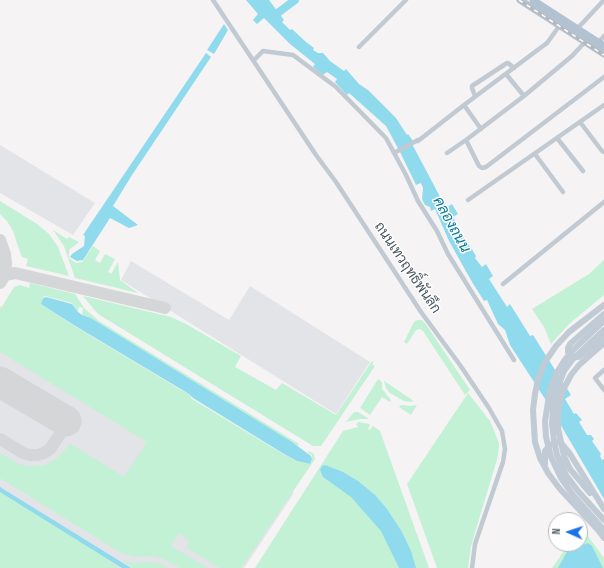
<!DOCTYPE html>
<meta charset="utf-8">
<style>
body{margin:0}
#map{position:relative;width:604px;height:568px;overflow:hidden;background:#f5f3f3;font-family:"Sofia Sans Condensed",sans-serif}
canvas{display:block}
.north{position:absolute;left:548px;top:512px;width:40px;height:40px;box-sizing:border-box;background:#fff;border:1px solid #b7bbc0;border-radius:50%;rotate:273deg;font-size:11px;font-weight:700;line-height:16px;text-align:center;color:#4a5661}
.north::after{content:'';display:block;margin:auto;width:14px;height:18px;background:#1a73e8;clip-path:polygon(50% 0,100% 100%,50% 72%,0 100%)}
</style>
<div id="map">
<canvas width="604" height="568"></canvas>
<div class="north">N</div>
</div>
<script>
const ctx = document.querySelector('canvas').getContext('2d');
ctx.lineJoin = 'round';
function fill(path, color) { ctx.fillStyle = color; ctx.fill(path, 'evenodd'); }
const shape = rows => new Path2D(rows.map(r => 'M' + r).join(''));
function strokePath(path, color, width, dash) { ctx.strokeStyle = color; ctx.lineWidth = width; ctx.lineCap = dash ? 'butt' : 'round'; ctx.setLineDash(dash || []); ctx.stroke(path); }
function label(font, color, halo, rows, align = 'center') {
  ctx.font = font + ' "Sofia Sans Condensed",Sarabun,sans-serif'; ctx.lineWidth = 3; ctx.setLineDash([]); ctx.textBaseline = 'middle'; ctx.strokeStyle = halo; ctx.fillStyle = color; for (const [text, x, y, turn = 0] of rows) {
    ctx.save(); ctx.translate(x, y); ctx.rotate((+turn || 0) * Math.PI / 180); ctx.textAlign = isNaN(turn) ? turn : align; if (halo) ctx.strokeText(text, 0, 0); ctx.fillText(text, 0, 0); ctx.restore();
  }
}
fill(shape([
 [0,145,95,203,73,235,0,193],
 [131,261,229,320,250,286,370,362,336,414,121,280],
 [0,306,294,493,244,568,0,568]
]), '#e2e4e7');
fill(shape([
 [0,201,37,224,49,234,58,247,69,276,26,266,28,259,22,257,20,252,13,231,7,221,0,214],
 [53,230,67,239,69,237,79,242,69,250,69,258,76,263,82,262,93,246,100,251,95,260,100,263,105,254,115,259,108,272,111,274,118,262,120,280,138,293,75,278,64,246],
 [604,260,604,295,569,324,551,344,544,327,532,309,589,274],
 [30,283,75,294,84,308,99,321,299,444,298,446,91,318,82,315,83,308,79,307,78,312,72,303,45,296,43,297,41,304,71,324,181,390,189,394,192,399,283,454,297,461,310,464,312,459,312,455,308,453,309,451,314,454,315,459,241,568,220,568,187,548,189,541,179,533,171,546,208,568,180,568,163,559,155,556,134,557,121,553,0,478,0,453,19,464,28,466,39,466,47,464,56,459,71,444,124,477,147,442,0,352,0,310,14,287,20,285,29,288],
 [83,296,171,317,186,324,241,356,235,367,276,390,282,383,336,415,372,361,374,362,372,364,375,366,321,446,313,446,98,314],
 [418,320,422,320,425,323,470,390,465,395,423,331,420,329,416,330,407,344,404,342,413,324,415,321],
 [378,379,382,382,382,389,391,400,390,402,382,397,370,415,360,408],
 [384,381,414,401,410,402,404,401,390,393,386,388],
 [468,393,490,421,499,443,498,456,471,546,468,568,437,568,407,484],
 [401,405,410,406,417,405,411,415,399,407],
 [354,412,358,412,369,419,359,419,346,422],
 [359,422,369,424,370,425,368,429,370,430,373,426,380,431,429,568,255,568,343,431,358,427,356,424],
 [0,489,121,568,0,568],
 [582,528,604,558,604,568,552,568,569,544,580,544,580,531],
 [120,559,130,563,149,562,158,563,169,568,133,568]
]), '#c3f1d5');
fill(shape([
 [246,0,269,0,284,20,282,22,290,30,292,29,306,42,314,48,313,50,318,53,323,53,330,61,344,71,346,69,359,84,368,90,396,118,407,135,408,134,413,141,411,142,446,208,452,204,458,214,453,217,466,242,470,246,476,256,475,258,482,267,486,264,493,276,489,279,507,307,510,304,530,336,533,335,571,395,565,399,574,414,576,413,582,420,579,422,587,435,591,435,594,439,592,441,601,454,600,456,602,460,604,459,604,499,549,405,510,345,505,330,498,324,487,300,484,301,472,282,449,241,435,209,431,211,430,207,425,205,422,199,423,188,421,183,416,185,401,154,386,126,349,93,347,95,335,82,337,79,327,72,323,75,313,67,315,64,290,44,264,18,257,24,253,20,258,14],
 [224,24,228,30,214,54,207,50],
 [206,53,211,57,132,175,113,206,138,225,129,228,110,218,83,260,77,261,70,257,72,254,84,246,85,236,83,235],
 [46,297,72,304,78,312,82,315,91,318,292,442,311,456,312,459,310,464,297,461,284,454,193,398,189,394,72,324,41,304,43,298],
 [325,465,343,472,358,481,375,495,387,509,402,532,411,551,416,568,399,568,381,531,351,497,323,477,320,470,322,466],
 [0,487,131,568,122,568,0,492],
 [588,543,592,546,603,568,558,568,568,550]
]), '#90daee');
strokePath(shape([
 [275,15,295,0]
]), '#90daee', 8);
strokePath(shape([
 [0,240,5,254,6,263,5,275,0,283],
 [5,275,15,273,165,308],
 [0,439,23,453,30,455,38,455,44,453,50,449,59,436]
]), '#d5d6d8', 12);
strokePath(shape([
 [0,382,66,421]
]), '#d5d6d8', 31);
strokePath(shape([
 [213,0,316,155,336,182,421,312,460,365,489,408,502,431,505,449,503,462,475,544,472,568],
 [577,29,604,0],
 [585,42,572,56,524,96,466,140,479,166,482,168,486,167,604,77],
 [599,42,604,36],
 [359,47,406,0],
 [254,60,263,51,293,55,336,87,386,138,406,175,418,201,437,231,448,254,514,360],
 [506,74,524,96],
 [475,96,472,88,472,86,507,63,508,63,514,68],
 [580,122,602,151,604,152],
 [481,129,464,105,547,43,560,25],
 [557,138,583,171],
 [418,141,464,105],
 [394,153,418,140],
 [447,153,466,140],
 [535,154,563,192],
 [468,200,604,105],
 [503,284,604,202],
 [604,370,595,378,604,390]
]), '#c1cad2', 4.5);
strokePath(shape([
 [604,305,569,332,556,346,545,362,538,379,535,394,533,410,535,442,540,458,548,473,560,489,598,530,604,538],
 [604,314,570,344,568,348,568,352,572,356,579,357,604,337],
 [545,464,545,451,550,445,557,442,561,443,570,454,604,509]
]), '#c1cbd6', 6);
strokePath(shape([
 [520,0,604,54],
 [533,0,604,46]
]), '#b3c2d1', 7);
const rail = shape([
 [519,0,604,55]
]);
strokePath(rail, '#b5b8bd', 3);
strokePath(rail, '#fff', 1.5, [4.5]);
strokePath(shape([
 [604,321,573,350,564,361,556,374,550,390,545,421,546,437,551,457,561,478,573,495,604,530],
 [604,330,573,359,564,371,555,395,553,408,552,424,554,441,557,455,566,475,578,491,604,520],
 [590,493,570,469,564,456,558,428,558,412,562,392,571,375,579,365,603,344]
]), '#c1cbd6', 6);
label('14px', '#4a5661', '#fff', [
 ["ถนนเทวฤทธิ์พันลึก",407,268,56]
]);
label('italic 15px', '#0c7c9b', '#fff', [
 ["คลองถนน",451,225,61]
]);
</script>
